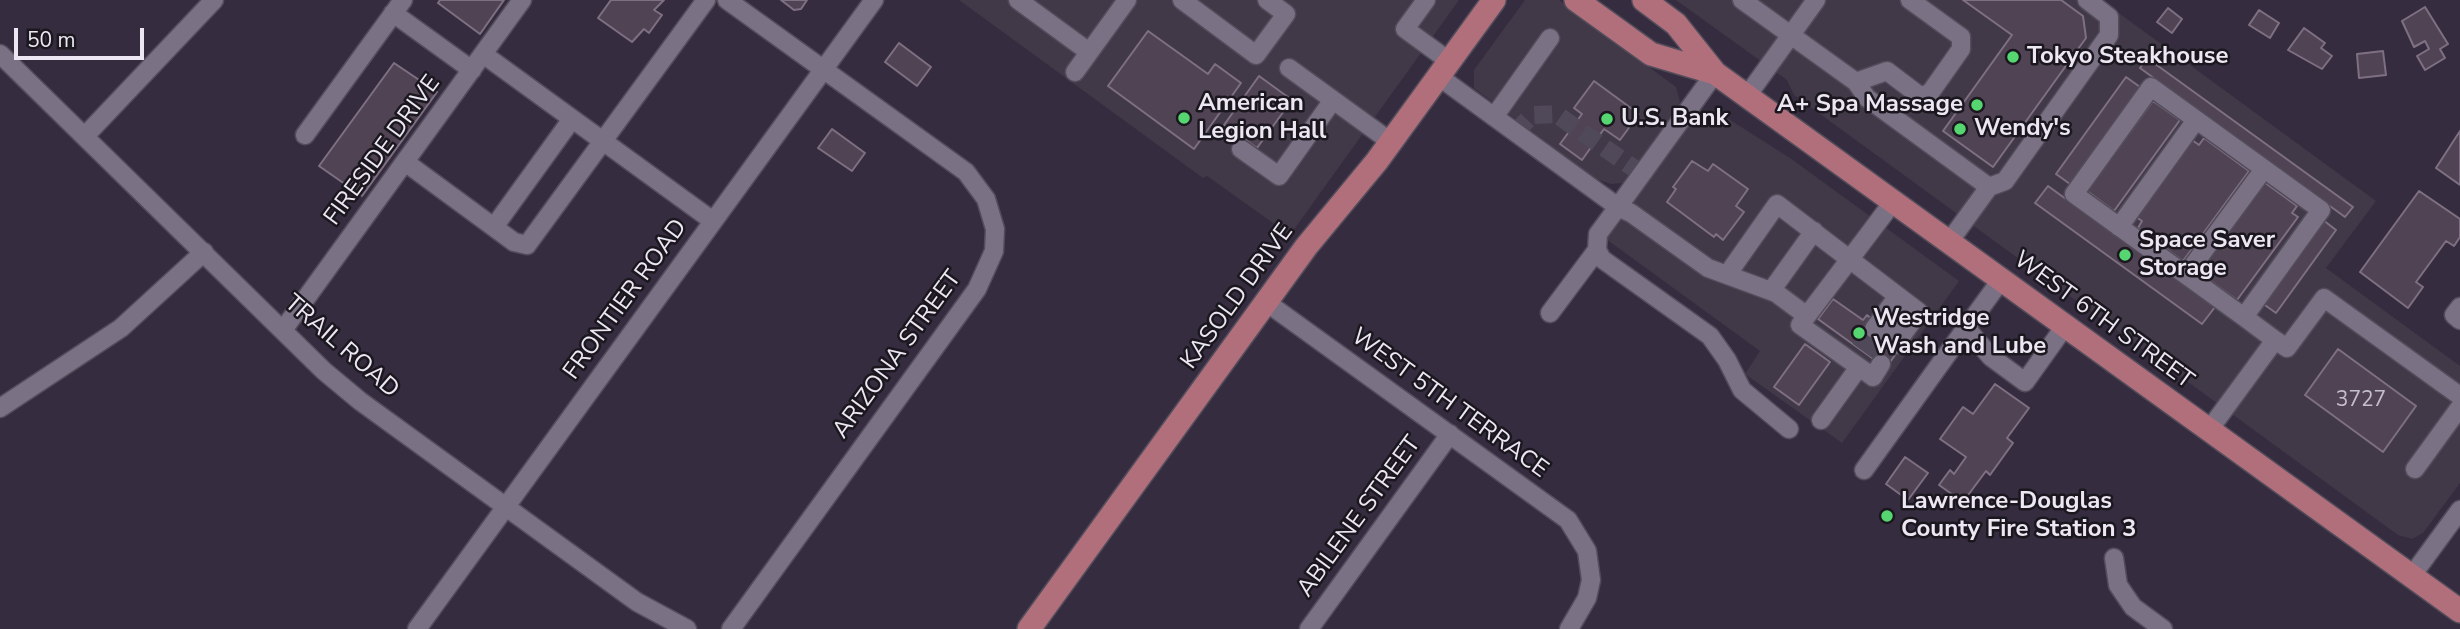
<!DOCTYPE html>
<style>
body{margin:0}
#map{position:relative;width:2460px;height:629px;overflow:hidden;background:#352d3f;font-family:"Nunito Sans",sans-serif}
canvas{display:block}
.scale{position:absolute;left:14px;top:28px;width:130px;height:32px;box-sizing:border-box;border:4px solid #ece7f3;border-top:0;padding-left:9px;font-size:21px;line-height:24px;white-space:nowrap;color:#ece7f3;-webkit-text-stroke:5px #1b171f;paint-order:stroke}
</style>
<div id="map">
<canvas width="2460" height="629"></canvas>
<div class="scale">50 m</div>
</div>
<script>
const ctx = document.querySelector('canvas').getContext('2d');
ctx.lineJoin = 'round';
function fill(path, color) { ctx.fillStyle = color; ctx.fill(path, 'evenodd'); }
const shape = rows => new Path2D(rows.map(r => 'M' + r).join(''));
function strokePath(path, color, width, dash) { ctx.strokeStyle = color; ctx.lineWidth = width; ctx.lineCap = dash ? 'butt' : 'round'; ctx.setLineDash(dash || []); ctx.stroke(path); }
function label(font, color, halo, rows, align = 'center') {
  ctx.font = font + ' "Nunito Sans",sans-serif'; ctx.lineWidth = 5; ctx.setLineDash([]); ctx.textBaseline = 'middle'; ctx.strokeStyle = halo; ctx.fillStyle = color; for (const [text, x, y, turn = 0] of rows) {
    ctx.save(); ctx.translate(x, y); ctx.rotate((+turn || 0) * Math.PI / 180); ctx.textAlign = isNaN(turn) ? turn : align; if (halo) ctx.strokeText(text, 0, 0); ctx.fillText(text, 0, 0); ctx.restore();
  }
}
fill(shape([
 [959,0,1459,0,1290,235,1207,176,1203,178],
 [1525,0,1559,0,1676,87,1680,102,1677,110,1622,183,1611,184,1596,179,1474,88,1474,70],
 [1676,0,2101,0,2376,201,2326,268,2460,366,2460,483,2423,533,2412,539,2398,535,1794,95,1787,80],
 [1710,111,1719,113,1790,158,1959,281,1842,443,1745,374,1760,351,1606,239,1694,118]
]), '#413948');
const building = shape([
 [440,0,504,0,480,34,438,3,440,0],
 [611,0,664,0,654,10,662,15,649,33,644,29,632,42,598,18,611,0],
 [781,0,807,0,801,9,794,10,781,0],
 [1963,0,2061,0,2083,16,2086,38,1993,167,1943,131,2012,35,1963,0],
 [2425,7,2448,44,2440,49,2445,58,2425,70,2417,56,2429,49,2425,41,2414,47,2402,21,2425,7],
 [2168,8,2182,19,2172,33,2157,22,2168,8],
 [2259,10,2279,23,2270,38,2249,25,2259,10],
 [2304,28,2325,43,2321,48,2332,56,2322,69,2288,50,2304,28],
 [1148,31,1208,74,1215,64,1241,83,1194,149,1108,86,1148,31],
 [899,43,931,67,917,86,885,62,899,43],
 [2383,51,2386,75,2359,78,2357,54,2383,51],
 [2147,58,2353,207,2345,217,2140,68,2147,58],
 [394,63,437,92,362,196,319,166,394,63],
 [1259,76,1292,100,1257,148,1224,125,1259,76],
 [2126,77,2140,87,2070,184,2056,174,2126,77],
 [1594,81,1639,114,1620,140,1604,129,1582,160,1560,144,1582,114,1574,108,1594,81],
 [2153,101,2180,120,2114,211,2087,191,2153,101],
 [832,129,865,153,852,171,818,148,832,129],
 [2460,131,2460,185,2436,168,2460,131],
 [2204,138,2249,171,2183,261,2138,228,2142,221,2136,217,2192,140,2199,145,2204,138],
 [1692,161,1708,171,1713,164,1748,189,1736,206,1744,212,1723,240,1716,234,1714,237,1667,202,1676,189,1673,187,1692,161],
 [2264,182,2297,206,2292,213,2298,217,2237,300,2198,272,2264,182],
 [2048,186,2215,307,2202,324,2035,203,2048,186],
 [2419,191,2460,219,2460,237,2454,246,2446,241,2416,282,2423,287,2408,308,2360,272,2419,191],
 [2323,220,2336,230,2276,313,2262,303,2323,220],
 [1833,299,1863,320,1867,315,1874,321,1900,348,1886,368,1818,319,1833,299],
 [1805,344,1830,362,1799,405,1774,387,1805,344],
 [2338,349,2416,406,2383,452,2305,395,2338,349],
 [1995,384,2029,408,2007,438,2013,443,1990,475,1986,471,1963,502,1939,485,1950,470,1954,474,1966,457,1940,439,1963,407,1973,414,1995,384],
 [1905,457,1928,473,1908,500,1886,484,1905,457]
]);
fill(building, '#504353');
strokePath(building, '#7e7082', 2);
strokePath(shape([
 [1515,133,1532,115,1556,114,1642,174],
 [1860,349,1874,329],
 [1871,357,1885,337]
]), '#50495a', 18, [18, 9]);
const minor = shape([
 [727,0,966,172,986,199,995,229,994,251,977,289,731,629],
 [1018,0,1089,52],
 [1182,0,1256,55,1286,14,1267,0],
 [1426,0,1405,29,1449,61],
 [1742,0,1856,82,1887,71,1920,96,1930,93,1961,49,1961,37,1910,0],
 [393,13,472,70],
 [0,54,324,371,360,401,637,602,687,629],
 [483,54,713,221],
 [1289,68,1391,142],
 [1075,72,1127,0],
 [1715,73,1618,207,1631,213,1708,268,1776,293,1807,316],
 [1438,76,1618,207,1598,234,1597,250,1602,259,1710,336,1727,360,1742,390,1789,429],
 [1856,82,1867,98,1989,187,1949,242],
 [1747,96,1816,0],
 [1494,117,1550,38],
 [305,135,403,0],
 [85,136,214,0],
 [1241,149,1279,176,1333,100],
 [405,162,514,242,527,245,706,0],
 [1989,187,2005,181,2109,35,2109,17,2087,0],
 [494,227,572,119],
 [2119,227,2196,120],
 [1727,275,1777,204,1919,312,1895,345],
 [2186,275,2264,169],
 [2001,280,1966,328,1991,357,2025,382,2065,326],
 [1771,291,1814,231],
 [1266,302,1568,520,1587,551,1591,580,1587,598,1569,629],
 [2460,307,2454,315,2460,320],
 [1550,313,1597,250],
 [2244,317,2321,210,2151,87,2074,194,2244,317,2275,340],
 [1874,329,1897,297],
 [283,330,522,0],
 [1885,337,1908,304],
 [1881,364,1873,377,1800,325,1893,202],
 [0,408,121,328,204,252],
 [1821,420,1859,367],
 [2209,430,2275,340,2287,348,2324,298,2460,396],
 [2415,469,2460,407],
 [1864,470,1966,328],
 [2114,558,2118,585,2133,607,2163,629],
 [2411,577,2460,510],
 [417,629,874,0],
 [1309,629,1450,434]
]);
const major = shape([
 [1576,0,1651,54,1715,73],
 [1644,0,1676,24,1715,73,2460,611],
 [1029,629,1306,247,1377,161,1494,0]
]);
strokePath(minor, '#524c5b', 21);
strokePath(major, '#524c5b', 26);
strokePath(minor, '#7a7185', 18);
strokePath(major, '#b06f7b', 23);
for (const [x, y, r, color] of [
 [2013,57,7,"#56d671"],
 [1977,105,7,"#56d671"],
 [1184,118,7,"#56d671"],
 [1607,119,7,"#56d671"],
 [1960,129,7,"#56d671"],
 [2125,255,7,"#56d671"],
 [1859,333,7,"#56d671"],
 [1887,516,7,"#56d671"]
]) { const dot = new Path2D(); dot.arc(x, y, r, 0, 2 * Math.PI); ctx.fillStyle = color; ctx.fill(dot); strokePath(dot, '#1b171f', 2.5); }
label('21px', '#c5becb', null, [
 ["3727",2361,401]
]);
label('bold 24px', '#ece7f3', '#1b171f', [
 ["Tokyo Steakhouse",2027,57],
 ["American",1198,104],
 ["Legion Hall",1198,132],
 ["A+ Spa Massage",1963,105,"right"],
 ["U.S. Bank",1621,119],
 ["Wendy's",1974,129],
 ["Space Saver",2139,241],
 ["Storage",2139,269],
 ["Westridge",1873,319],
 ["Wash and Lube",1873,347],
 ["Lawrence-Douglas",1901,502],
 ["County Fire Station 3",1901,530]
], 'left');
label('24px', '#ece7f3', '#1b171f', [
 ["FIRESIDE DRIVE",383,151,-54],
 ["KASOLD DRIVE",1238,297,-54],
 ["FRONTIER ROAD",626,300,-54],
 ["WEST 6TH STREET",2103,321,36],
 ["TRAIL ROAD",341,347,41],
 ["ARIZONA STREET",898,355,-54],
 ["WEST 5TH TERRACE",1449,404,36],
 ["ABILENE STREET",1360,517,-54]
]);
</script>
